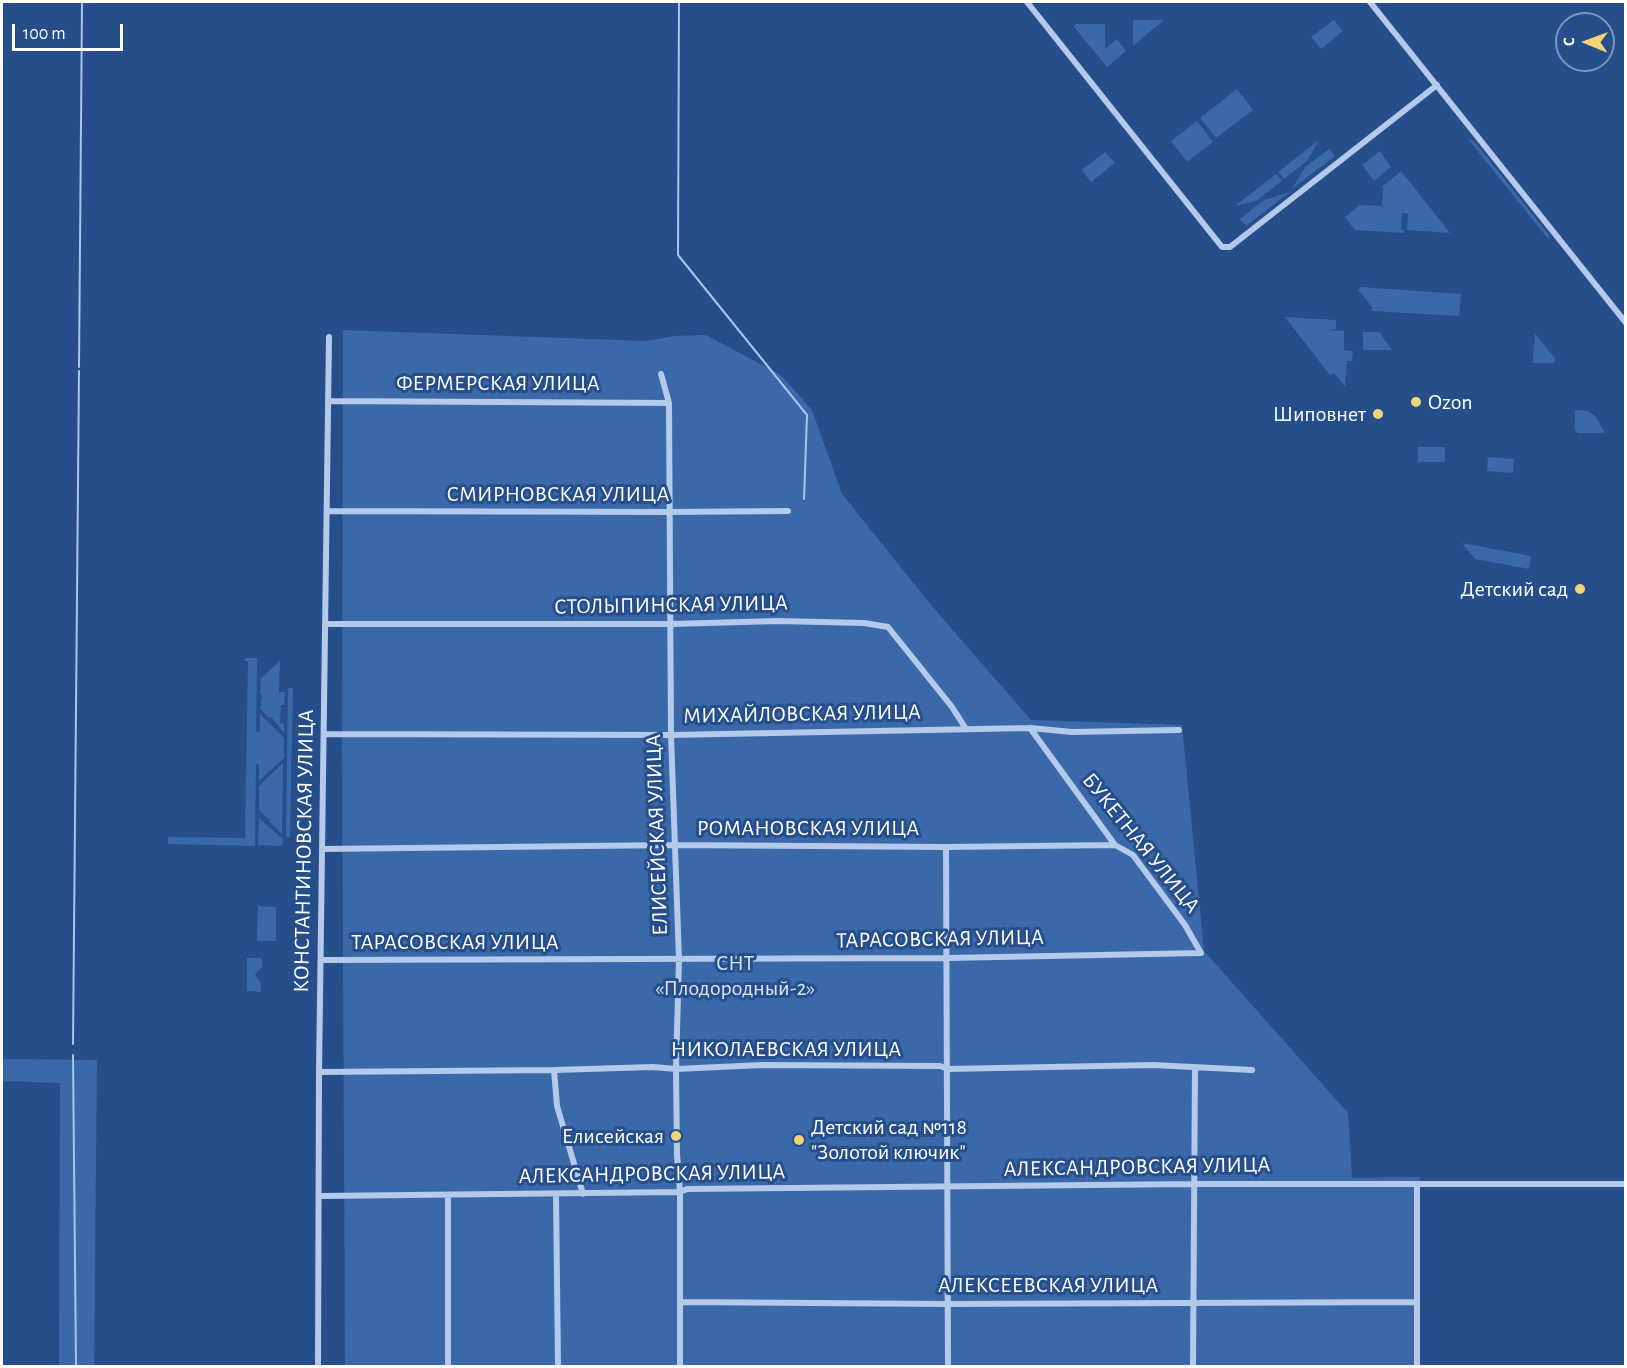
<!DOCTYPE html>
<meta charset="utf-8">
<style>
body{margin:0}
#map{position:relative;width:1627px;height:1368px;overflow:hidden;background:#264e8b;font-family:"Alegreya Sans",sans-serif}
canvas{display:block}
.frame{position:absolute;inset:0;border:3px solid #fff;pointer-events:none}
.north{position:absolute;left:1555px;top:12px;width:60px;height:60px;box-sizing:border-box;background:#264e8b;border:2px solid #7d95b9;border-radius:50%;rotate:271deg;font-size:16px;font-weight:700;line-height:24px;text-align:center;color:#fff}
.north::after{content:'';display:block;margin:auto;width:21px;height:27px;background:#f3d478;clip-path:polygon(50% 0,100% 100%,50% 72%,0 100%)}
.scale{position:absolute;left:12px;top:24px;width:111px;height:27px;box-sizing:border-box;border:3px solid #fff;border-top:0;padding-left:8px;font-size:18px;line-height:21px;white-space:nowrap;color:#fff;-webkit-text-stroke:4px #264e8b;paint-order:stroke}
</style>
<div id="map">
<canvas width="1627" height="1368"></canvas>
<div class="frame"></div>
<div class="north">С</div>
<div class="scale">100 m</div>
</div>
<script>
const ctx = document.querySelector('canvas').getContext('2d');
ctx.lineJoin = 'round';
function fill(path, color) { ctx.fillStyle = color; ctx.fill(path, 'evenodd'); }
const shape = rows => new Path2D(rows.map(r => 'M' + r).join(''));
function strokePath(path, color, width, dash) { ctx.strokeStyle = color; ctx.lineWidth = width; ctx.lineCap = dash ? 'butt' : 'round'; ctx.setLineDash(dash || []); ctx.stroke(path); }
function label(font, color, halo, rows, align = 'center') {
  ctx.font = font + ' "Alegreya Sans",sans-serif'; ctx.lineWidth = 6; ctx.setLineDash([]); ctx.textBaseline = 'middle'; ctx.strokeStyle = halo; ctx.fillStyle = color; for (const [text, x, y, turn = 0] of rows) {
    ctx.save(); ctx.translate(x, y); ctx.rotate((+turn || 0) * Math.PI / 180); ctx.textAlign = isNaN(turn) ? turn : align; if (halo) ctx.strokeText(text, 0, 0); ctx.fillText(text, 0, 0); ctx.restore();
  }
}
fill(shape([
 [1133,20,1164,20,1133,46],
 [1334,20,1343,31,1321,49,1311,37],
 [1076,24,1105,24,1105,49,1117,39,1126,51,1107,67,1074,27],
 [1237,89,1253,110,1216,138,1200,118],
 [1197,121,1213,142,1187,162,1171,141],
 [1468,139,1474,141,1549,235,1549,240],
 [1319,140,1307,161,1284,179,1278,172],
 [1329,149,1335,156,1292,189,1305,167],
 [1380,151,1391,167,1374,181,1362,165],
 [1105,152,1115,163,1091,182,1082,170],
 [1401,171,1450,233,1407,230,1408,214,1402,213,1401,230,1404,230,1404,233,1355,230,1345,217,1360,205,1382,206,1383,190,1384,190,1382,187],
 [1276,174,1282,181,1256,201,1235,206],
 [1290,192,1246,226,1240,219,1264,200],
 [1361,287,1461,294,1459,316,1372,311,1372,307,1358,290],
 [1285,317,1336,320,1336,329,1329,330,1344,331,1344,350,1353,351,1352,361,1347,361,1345,386,1334,373,1330,375],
 [343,330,647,341,675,336,706,335,781,375,812,410,842,494,931,605,1031,720,1182,725,1204,951,1348,1113,1352,1178,1420,1177,1420,1366,345,1366,342,747],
 [1363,332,1379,332,1392,350,1363,350],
 [1535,334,1555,358,1554,363,1533,363],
 [1575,410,1588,411,1595,416,1605,433,1578,433,1575,430],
 [1418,447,1445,447,1445,462,1418,462],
 [1488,457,1514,459,1513,473,1487,471],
 [1462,543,1531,556,1529,569,1475,559],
 [245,658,257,658,256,732,260,732,260,714,284,738,284,758,259,781,259,764,256,764,255,846,168,844,168,837,245,838,248,661,245,661],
 [280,661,279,692,285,692,284,705,281,705,280,723,284,724,284,733,271,717,269,718,260,709,262,695,260,694,261,678],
 [288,688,293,688,290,837,286,837],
 [283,763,282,834,269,821,271,819,268,819,259,810,259,786],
 [259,818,278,835,278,837,280,836,283,839,282,846,258,845],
 [258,906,276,907,276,941,257,941],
 [247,958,262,958,262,967,255,975,261,983,261,992,247,991],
 [2,1059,97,1060,94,1366,59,1366,60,1083,2,1081]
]), '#3a68a8');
strokePath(shape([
 [679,2,678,255,807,415,804,499],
 [79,367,82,2],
 [73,1044,79,371],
 [73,1055,76,1366]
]), '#a8c5eb', 2);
strokePath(shape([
 [1027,2,1222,247,1230,247,1437,85],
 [1370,2,1626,323],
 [661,374,669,403,671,735,679,959,676,1069,677,1155,680,1192,680,1366],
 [328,401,669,403],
 [327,511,670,512,788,511],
 [326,624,671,624,778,621,864,623,888,627,952,707,966,729],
 [324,734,671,735,1030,728,1072,732,1179,730],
 [946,847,948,1366],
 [322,849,674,845,946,847,1115,845],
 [321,960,947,958,1201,953,1185,925,1133,855,1115,845,1030,728],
 [554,1070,557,1106,583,1194],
 [319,1072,554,1070,653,1067,676,1069,762,1065,940,1066,948,1069,1153,1065,1252,1070],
 [1417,1184,1417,1366],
 [556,1194,558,1366],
 [448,1195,448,1366],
 [319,1196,680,1192,687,1189,1194,1184,1626,1184],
 [680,1302,948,1304,1416,1302],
 [318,1366,319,1072,329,337],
 [1193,1366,1195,1068]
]), '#b4caea', 6);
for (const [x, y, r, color] of [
 [1416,402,6,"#f3d478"],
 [1378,414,6,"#f3d478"],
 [1580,589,6,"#f3d478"],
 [676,1136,6,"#f3d478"],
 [799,1140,6,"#f3d478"]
]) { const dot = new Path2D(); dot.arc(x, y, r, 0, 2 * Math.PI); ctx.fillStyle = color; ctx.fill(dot); strokePath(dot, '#264e8b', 2); }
label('22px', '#fff', '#264e8b', [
 ["ФЕРМЕРСКАЯ УЛИЦА",498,383],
 ["СМИРНОВСКАЯ УЛИЦА",558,494],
 ["СТОЛЫПИНСКАЯ УЛИЦА",671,605,-1],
 ["МИХАЙЛОВСКАЯ УЛИЦА",802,714,-1],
 ["РОМАНОВСКАЯ УЛИЦА",808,828],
 ["ЕЛИСЕЙСКАЯ УЛИЦА",657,835,-92],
 ["БУКЕТНАЯ УЛИЦА",1141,843,51],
 ["КОНСТАНТИНОВСКАЯ УЛИЦА",304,851,-89],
 ["ТАРАСОВСКАЯ УЛИЦА",940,939,-1],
 ["ТАРАСОВСКАЯ УЛИЦА",455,942],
 ["НИКОЛАЕВСКАЯ УЛИЦА",786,1049],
 ["АЛЕКСАНДРОВСКАЯ УЛИЦА",1137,1167,-1],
 ["АЛЕКСАНДРОВСКАЯ УЛИЦА",652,1174,-1],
 ["АЛЕКСЕЕВСКАЯ УЛИЦА",1048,1285]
]);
label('22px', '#fff', '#264e8b', [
 ["Ozon",1428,402,"left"],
 ["Шиповнет",1366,414],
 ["Детский сад",1568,589],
 ["Детский сад №118",811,1127,"left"],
 ["\"Золотой ключик\"",811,1152,"left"],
 ["Елисейская",664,1136]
], 'right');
label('22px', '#d8e5f8', '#264e8b', [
 ["СНТ",735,963],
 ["«Плодородный-2»",735,988]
]);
</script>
